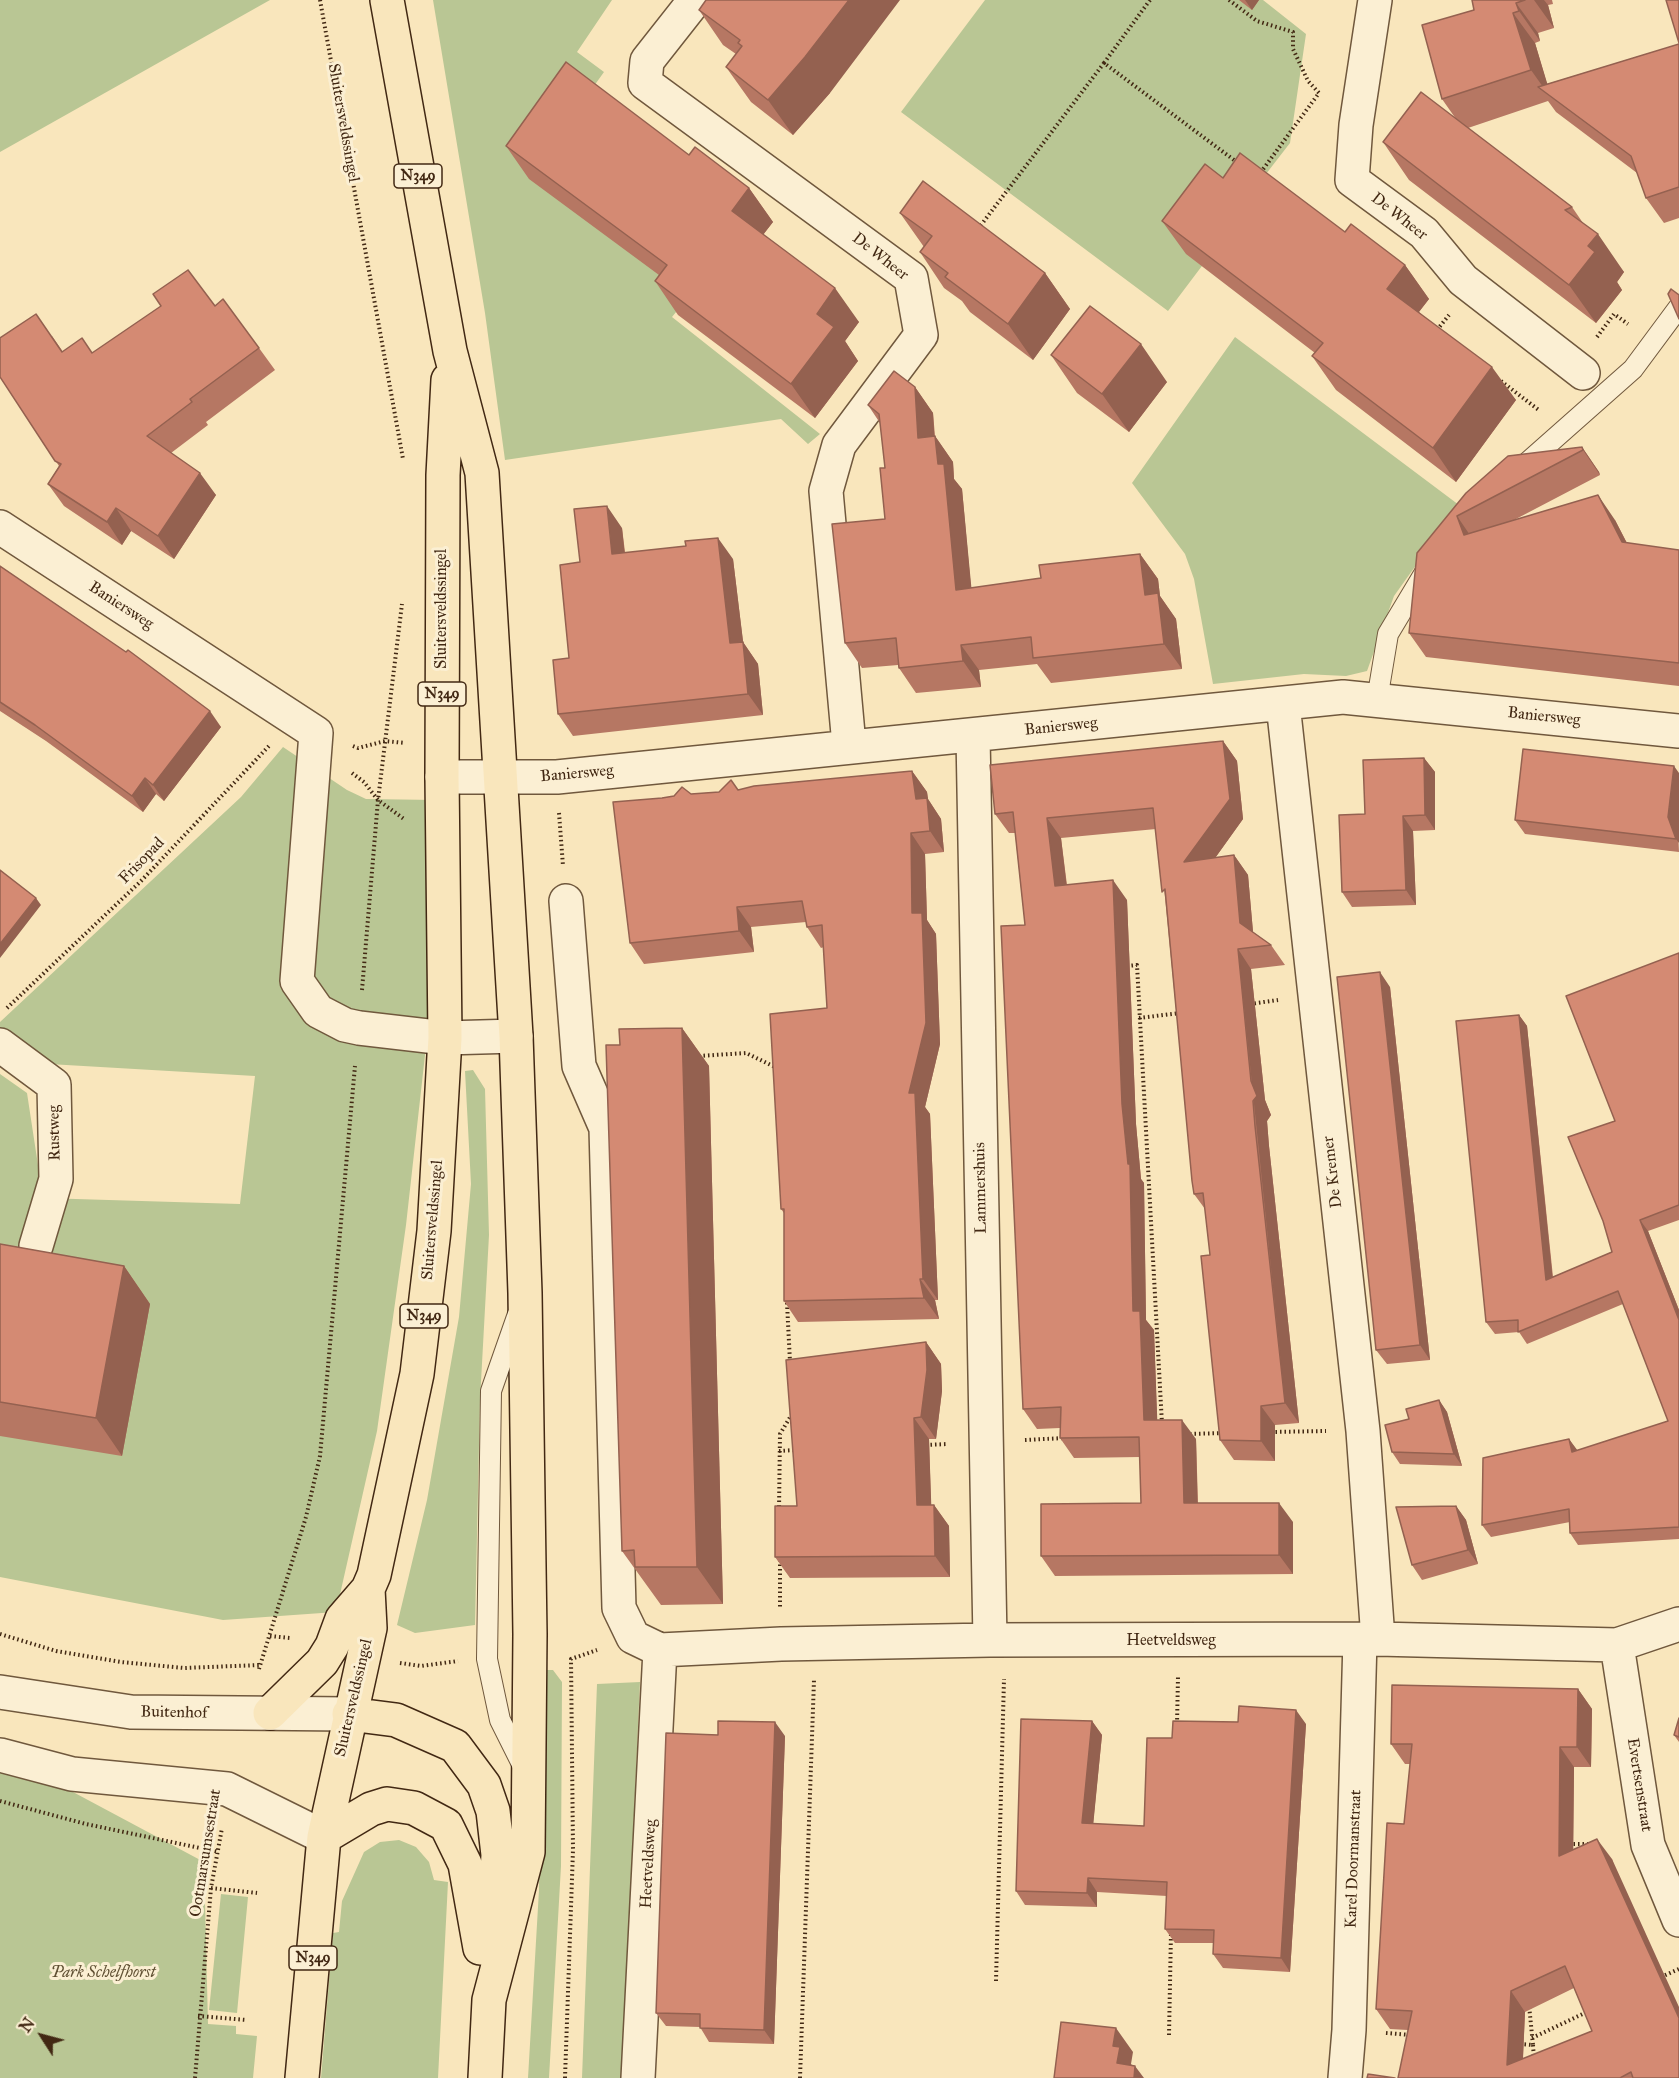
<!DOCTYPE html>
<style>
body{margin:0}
#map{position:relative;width:1679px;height:2078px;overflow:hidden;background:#f9e6bc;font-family:"IM FELL Great Primer",serif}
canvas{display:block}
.north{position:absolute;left:12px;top:2006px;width:60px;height:60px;-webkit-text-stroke:4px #fbefd3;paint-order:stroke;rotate:306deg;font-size:16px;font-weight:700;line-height:24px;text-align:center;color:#422813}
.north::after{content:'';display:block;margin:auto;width:21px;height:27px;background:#422813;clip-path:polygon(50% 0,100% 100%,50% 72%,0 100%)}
</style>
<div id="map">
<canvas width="1679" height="2078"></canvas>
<div class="north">N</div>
</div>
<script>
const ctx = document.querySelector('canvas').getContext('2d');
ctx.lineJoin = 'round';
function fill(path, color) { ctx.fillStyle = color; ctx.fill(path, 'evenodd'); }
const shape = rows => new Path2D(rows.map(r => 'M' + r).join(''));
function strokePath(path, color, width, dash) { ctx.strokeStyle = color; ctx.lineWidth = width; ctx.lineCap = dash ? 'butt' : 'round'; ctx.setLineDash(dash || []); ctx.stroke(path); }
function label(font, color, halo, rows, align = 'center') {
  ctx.font = font + ' "IM FELL Great Primer",serif'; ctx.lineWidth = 6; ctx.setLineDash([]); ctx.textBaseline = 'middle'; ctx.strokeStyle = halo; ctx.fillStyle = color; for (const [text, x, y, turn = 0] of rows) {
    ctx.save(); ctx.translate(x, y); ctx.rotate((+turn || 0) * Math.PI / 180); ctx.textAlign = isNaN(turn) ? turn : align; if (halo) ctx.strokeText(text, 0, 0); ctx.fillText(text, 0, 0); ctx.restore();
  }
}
fill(shape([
 [0,0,270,0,0,152],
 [433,0,612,0,577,52,604,72,530,175,689,296,672,317,820,434,808,444,781,419,505,460,485,313],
 [985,0,1263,0,1306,34,1290,143,1266,174,1269,177,1168,311,901,112],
 [1235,337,1459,505,1394,596,1367,671,1346,676,1304,674,1213,684,1194,579,1185,554,1132,483],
 [283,747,347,790,366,799,436,800,438,939,406,1225,377,1431,336,1612,223,1620,0,1577,0,1074,27,1093,43,1198,240,1204,255,1076,49,1064,0,1029,0,1022,241,797],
 [473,1070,485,1089,489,1235,480,1400,475,1625,415,1633,397,1625,427,1500,459,1317,471,1184,465,1071],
 [542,1670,553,1670,562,1682,561,1866,549,2078,528,2078,539,1890],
 [640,1682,622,2078,582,2078,597,1684],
 [0,1753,204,1862,208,2024,236,2026,236,2034,257,2036,253,2078,0,2078],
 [399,1840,416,1847,429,1862,434,1880,448,1882,438,2078,321,2078,333,1933,339,1932,342,1901,364,1852,380,1842],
 [221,1894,248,1897,237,2013,209,2010]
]), '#b9c694');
const service = shape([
 [1520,469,1633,369,1679,307],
 [1377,700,1388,634,1427,569],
 [518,1314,491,1391,487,1659,500,1720,524,1768]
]);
const minor = shape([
 [695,0,647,61,645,83,911,278,921,335,839,445,826,491,849,745],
 [1375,0,1356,125,1352,180,1424,233,1463,280,1583,373],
 [0,527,316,733,297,981,318,1011,345,1025,359,1028,445,1038,516,1036],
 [1283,704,1363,1431,1378,1639],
 [973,736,990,1640],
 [442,777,557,777,1343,697,1679,731],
 [566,901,579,1066,606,1128,619,1608,633,1637,660,1650,781,1644,990,1640,1378,1639,1617,1645,1679,1624],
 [0,1045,54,1085,56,1179,36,1246],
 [1617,1645,1648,1845,1679,1920],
 [638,2078,660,1650],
 [1345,2078,1349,2030,1360,1640]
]);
const tertiary = shape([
 [0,1692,131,1712,349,1714],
 [0,1755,72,1774,227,1789,324,1837]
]);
const primary = shape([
 [387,0,450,351,482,473,516,1036,525,1293,530,1634,528,1852,489,2000,485,2078],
 [270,1713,322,1662,332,1646,342,1619,368,1589],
 [349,1714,396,1720,455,1746,484,1785,493,1811,498,1855,494,1926],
 [324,1837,371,1809,387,1804,414,1808,446,1825,465,1864,480,1948],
 [302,2078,324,1837,370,1628,368,1589,374,1575,417,1374,434,1231,445,1038,442,777,443,475,448,380]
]);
strokePath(service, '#70583d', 22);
strokePath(minor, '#70583d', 36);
strokePath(tertiary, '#70583d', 36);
strokePath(primary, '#422813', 36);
strokePath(shape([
 [320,0,403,459],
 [1229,0,1257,21,1293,32,1293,49,1308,81,1319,93,1261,172],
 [1104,63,1150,0],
 [978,229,1104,63,1238,163],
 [1437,330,1449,315],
 [1597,337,1614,314,1628,324],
 [1501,381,1540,411],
 [353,746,358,748,385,741,405,743],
 [352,773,364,782,378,800,404,819],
 [559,813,563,866],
 [1127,966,1137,965,1162,1424],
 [362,990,378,800,402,604],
 [1250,1004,1278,1000],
 [7,1008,141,881,269,746],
 [1139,1018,1180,1013],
 [699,1056,746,1053,775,1067],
 [787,1303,790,1362],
 [1271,1432,1326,1431],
 [1190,1434,1224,1433],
 [1025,1440,1065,1438],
 [926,1445,948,1444],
 [779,1451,795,1450],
 [779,1511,780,1434,792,1414],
 [780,1560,780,1607],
 [0,1634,56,1651,121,1662,184,1668,260,1665],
 [270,1636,290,1638],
 [400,1663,421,1666,458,1661],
 [259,1669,306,1517,320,1456,355,1066],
 [1177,1724,1178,1677],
 [0,1801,86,1824,219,1852],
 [1569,1844,1588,1844],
 [211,1888,257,1893],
 [1661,1977,1679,1969],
 [996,1981,1004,1679],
 [198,2016,247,2020],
 [1386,2033,1411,2035],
 [1169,2035,1171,1932],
 [1532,2038,1589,2011],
 [1520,2044,1533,2045,1529,2005],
 [1533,2045,1534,2059],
 [195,2078,211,1888,222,1828],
 [565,2078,573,1850,571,1659,597,1650],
 [800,2078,814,1680]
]), '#422813', 4, [1.5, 3]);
strokePath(service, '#fbefd3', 20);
strokePath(minor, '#fbefd3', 33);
strokePath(tertiary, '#fbefd3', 33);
strokePath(primary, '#f9e6bc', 33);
fill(shape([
 [1239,0,1259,0,1252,10],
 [1472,0,1552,0,1553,4,1548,5,1554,28,1538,33,1540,41,1535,43,1547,84,1679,44,1679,218,1664,223,1646,198,1637,173,1556,112,1548,101,1468,128,1572,207,1583,223,1624,272,1617,282,1622,290,1596,323,1409,180,1383,142,1456,119,1442,99,1474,10],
 [699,10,830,93,793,135,751,102,726,67,736,54,723,45],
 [506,146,689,155,749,188,773,222,763,235,859,322,845,341,858,361,815,418,678,315,655,281,659,275,529,179],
 [1223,178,1345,232,1405,265,1429,299,1419,312,1516,400,1456,482,1336,390,1312,356,1315,353,1186,254,1162,221],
 [900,213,1045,273,1070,309,1033,360,970,312,962,301,944,288,920,252,924,247],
 [215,306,259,348,275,370,206,422,208,425,171,453,216,495,174,559,131,531,122,545,64,506,48,484,59,466,0,377,52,336,63,352,93,353],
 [1051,355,1167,382,1129,432,1077,393],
 [915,387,933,413,935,436,953,462,954,479,962,489,971,588,1041,578,1140,554,1158,579,1160,596,1176,619,1182,669,1051,683,1037,664,979,670,981,687,916,693,899,668,898,665,862,668,845,643,885,519,885,468,880,423,868,405],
 [1582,447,1599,472,1600,475,1514,520,1615,520,1627,543,1679,550,1679,686,1426,657,1409,633,1466,493],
 [622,528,625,552,733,559,743,642,758,664,763,715,573,736,558,714,569,658,580,562],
 [0,566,221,727,164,801,156,794,143,812,46,741,0,711],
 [1223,741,1237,761,1243,819,1215,858,1234,855,1248,875,1253,932,1271,945,1285,965,1251,969,1265,1100,1271,1115,1267,1121,1269,1146,1299,1423,1275,1425,1275,1461,1234,1460,1220,1440,1210,1255,1205,1209,1194,1194,1165,897,1156,829,1061,838,1067,885,1127,900,1136,1124,1141,1179,1144,1183,1146,1320,1154,1330,1157,1420,1196,1439,1198,1503,1293,1522,1293,1574,1055,1576,1041,1556,1141,1503,1140,1457,1074,1458,1060,1438,1060,1428,1037,1429,1023,1409,1025,925,1015,833,1009,833,995,814],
 [1424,758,1435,772,1435,830,1413,831,1416,905,1352,907,1342,892,1365,814],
 [912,771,927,792,928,799,941,819,944,852,925,854,927,920,936,934,940,1044,925,1107,930,1114,938,1300,935,1300,939,1319,798,1322,784,1301,784,1213,781,1209,827,1008,824,947,821,948,807,927,806,922,751,927,754,952,644,964,630,943,662,798,691,794,719,792],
 [1515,820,1678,831,1679,852,1525,834],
 [1679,953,1679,1220,1648,1231,1679,1310,1679,1539,1578,1545,1570,1533,1570,1522,1491,1537,1482,1525,1569,1439,1577,1451,1668,1421,1623,1304,1527,1344,1519,1332,1495,1334,1486,1322,1519,1015,1527,1026,1553,1277,1612,1252,1615,1121],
 [1390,987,1430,1360,1387,1364,1376,1350],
 [682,1028,709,1066,723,1604,661,1605,622,1551,620,1045],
 [0,1244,124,1266,150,1304,122,1456,0,1436],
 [926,1342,941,1364,942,1391,936,1439,929,1439,931,1505,934,1505,949,1526,950,1577,790,1578,775,1557,797,1506],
 [1439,1400,1447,1412,1462,1466,1400,1464,1392,1452,1409,1419],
 [1456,1506,1466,1520,1478,1564,1422,1580,1412,1565],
 [1578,1689,1592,1709,1591,1767,1574,1767,1573,1850,1612,1859,1679,2078,1398,2078,1408,2030,1390,2029,1376,2009,1404,1824,1410,1764,1405,1764,1391,1744],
 [1574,1988,1592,2031,1523,2059,1525,2012],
 [1679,1718,1679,1742,1674,1735],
 [1092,1721,1102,1735,1093,1824,1144,1826,1172,1738,1306,1724,1290,1972,1223,1968,1213,1954,1214,1943,1175,1943,1165,1929,1167,1896,1097,1892,1097,1907,1025,1905,1016,1891],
 [718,1735,785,1736,774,2044,709,2042,700,2027,666,2026,656,2013]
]), '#b67763');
fill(shape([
 [849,0,900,0,830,93,793,135,768,100],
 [1245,0,1259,0,1252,10],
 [1534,0,1544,0,1548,5,1554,28],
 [1516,3,1538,33,1540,41,1519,11],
 [1513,13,1535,43,1551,96,1548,94,1531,70],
 [749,188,773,222,755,245,732,211],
 [1598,234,1624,272,1617,282,1622,290,1596,323,1569,285,1588,246],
 [1405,265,1429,299,1411,322,1387,289],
 [1045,273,1070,309,1033,360,1008,324],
 [835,288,859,322,845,341,858,361,815,418,791,384,817,314],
 [1141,344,1167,382,1129,432,1102,394],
 [1492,367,1516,400,1456,482,1433,448],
 [915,387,933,413,936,464,918,438],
 [935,436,953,462,954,479,962,489,974,615,956,590,938,464],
 [1582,447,1599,472,1600,475,1583,450],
 [200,473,216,495,174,559,158,536],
 [1598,495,1615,520,1639,567,1622,542],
 [607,506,622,528,627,576,612,554],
 [116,508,131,531,122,545,107,522],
 [1457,516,1474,541,1464,535],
 [718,538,733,559,744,649,743,642,758,664,763,715,748,694,730,643],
 [1140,554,1158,579,1160,596,1176,619,1182,669,1164,644,1145,595],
 [961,645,979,670,981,687,963,661],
 [210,711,221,727,164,801,153,785],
 [1223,741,1237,761,1243,819,1198,882,1184,862],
 [1424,758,1435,772,1435,830,1425,815],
 [1674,766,1679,773,1679,843,1676,839,1668,817],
 [912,771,927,792,928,799,941,819,944,852,930,831,916,799],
 [145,778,156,794,143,812,132,796],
 [1403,816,1413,831,1416,905,1406,890],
 [1047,818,1061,838,1069,906,1055,886],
 [911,833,925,854,927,920,936,934,940,1044,925,1107,930,1114,938,1300,923,1279,909,1093,912,913],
 [1234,855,1248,875,1254,943,1240,923],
 [1113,880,1127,900,1136,1124,1141,1179,1144,1183,1146,1320,1154,1330,1158,1440,1144,1420,1133,1311,1128,1164,1122,1104],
 [36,898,41,905,0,958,0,944],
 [737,907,751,927,754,952,739,931],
 [1238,949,1251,969,1265,1100,1271,1115,1267,1121,1269,1146,1299,1423,1285,1403],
 [1380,972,1390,987,1430,1360,1420,1345],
 [1519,1015,1527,1026,1554,1292,1546,1280],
 [682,1028,709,1066,723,1604,697,1567],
 [1640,1220,1648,1231,1679,1310,1679,1320],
 [124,1266,150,1304,122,1456,96,1418],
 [920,1279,935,1300,939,1319,924,1298],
 [926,1342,941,1364,942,1391,936,1439,921,1417],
 [1439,1400,1447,1412,1462,1466,1454,1454],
 [1261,1406,1275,1425,1275,1461,1261,1441],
 [914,1418,929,1439,932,1526,917,1505],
 [1182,1420,1196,1439,1198,1523,1184,1503],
 [1569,1439,1578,1451,1572,1452],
 [1279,1503,1293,1522,1293,1574,1279,1555],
 [934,1505,949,1526,950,1577,935,1556],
 [1456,1506,1466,1520,1478,1564,1468,1550],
 [1578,1689,1592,1709,1591,1767,1577,1747],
 [1296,1710,1306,1724,1290,1972,1281,1958],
 [1092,1721,1102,1735,1092,1837,1082,1823],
 [775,1722,785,1736,774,2044,764,2030],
 [1560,1747,1574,1767,1573,1877,1559,1856],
 [1597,1839,1612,1859,1679,2007,1679,2018],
 [1088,1878,1097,1892,1097,1907,1087,1893],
 [1511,1991,1525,2012,1522,2078,1507,2065],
 [1116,2028,1133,2052,1131,2064,1135,2069,1135,2066,1144,2078,1127,2078,1117,2063,1113,2046]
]), '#946150');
const building = shape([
 [706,0,849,0,805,57,768,100,726,67,742,46,738,43,740,40,699,10,706,0],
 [1472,0,1525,0,1516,3,1519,11,1513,13,1531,70,1442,99,1422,25,1474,10,1472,0],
 [1666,0,1679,0,1679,43,1666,0],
 [1679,44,1679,187,1646,198,1631,156,1538,87,1679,44],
 [566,62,689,155,695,147,749,188,732,211,835,288,817,314,834,327,791,384,655,281,667,265,506,146,566,62],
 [1421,92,1572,207,1565,210,1598,234,1588,246,1595,252,1569,285,1383,142,1421,92],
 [1240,153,1345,232,1351,224,1405,265,1387,289,1492,367,1433,448,1312,356,1323,343,1162,221,1205,164,1223,178,1240,153],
 [923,181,1045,273,1008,324,945,277,948,273,920,252,932,236,900,213,923,181],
 [188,270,215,306,223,299,259,348,190,399,192,402,147,436,200,473,158,536,116,508,107,522,48,484,61,464,55,461,0,377,0,338,36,314,62,352,82,338,92,353,161,306,153,294,188,270],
 [1671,289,1679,295,1679,319,1668,294,1671,289],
 [1090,306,1141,344,1102,394,1051,355,1090,306],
 [894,371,915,387,918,438,935,436,938,464,944,464,956,590,1041,578,1039,565,1140,554,1145,595,1158,593,1164,644,1033,658,1031,637,961,645,963,661,899,668,896,638,845,643,832,524,885,519,880,468,885,468,879,414,868,405,894,371],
 [1582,447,1583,450,1457,516,1464,535,1598,495,1622,542,1679,550,1679,663,1409,633,1417,553,1466,493,1508,456,1582,447],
 [607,506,612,554,686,546,685,541,718,538,730,643,743,642,748,694,558,714,553,660,569,658,560,565,580,562,574,509,607,506],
 [0,566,126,652,128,650,210,711,153,785,145,778,132,796,35,725,0,702,0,566],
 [1223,741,1230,799,1184,862,1234,855,1240,923,1271,945,1238,949,1251,1081,1257,1096,1253,1101,1255,1126,1285,1403,1261,1406,1261,1441,1220,1440,1201,1256,1210,1255,1203,1193,1194,1194,1192,1181,1165,889,1162,892,1153,808,1047,818,1055,886,1113,880,1122,1104,1128,1164,1130,1164,1133,1311,1140,1311,1144,1420,1182,1420,1184,1503,1279,1503,1279,1555,1041,1556,1041,1504,1141,1503,1139,1437,1060,1438,1061,1407,1023,1409,1001,926,1025,925,1013,812,995,814,990,765,1223,741],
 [1523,749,1674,766,1668,817,1676,839,1515,820,1523,749],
 [1424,758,1425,815,1403,816,1406,890,1342,892,1339,815,1365,814,1363,760,1424,758],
 [912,771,916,799,927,798,930,831,911,833,912,913,922,913,926,1023,909,1093,915,1093,923,1279,920,1279,924,1298,784,1301,784,1209,781,1209,770,1014,827,1008,822,925,807,927,802,901,737,907,739,931,630,943,613,802,662,798,674,796,682,787,691,794,719,792,731,780,738,790,754,786,912,771],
 [0,870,36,898,0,944,0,870],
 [1679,953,1679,1205,1640,1220,1679,1320,1679,1527,1570,1533,1569,1509,1482,1525,1483,1458,1569,1439,1572,1452,1668,1421,1618,1291,1518,1332,1518,1320,1486,1322,1456,1021,1519,1015,1546,1280,1612,1252,1603,1221,1568,1137,1615,1121,1566,996,1679,953],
 [1380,972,1420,1345,1376,1350,1337,977,1380,972],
 [682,1028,697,1567,635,1567,634,1550,622,1551,606,1045,620,1045,619,1029,682,1028],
 [0,1244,124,1266,96,1418,0,1402,0,1244],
 [926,1342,927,1370,921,1417,914,1418,917,1505,934,1505,935,1556,775,1557,775,1506,797,1506,786,1360,926,1342],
 [1439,1400,1454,1454,1392,1452,1385,1425,1409,1419,1406,1409,1439,1400],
 [1456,1506,1468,1550,1412,1565,1396,1507,1456,1506],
 [1392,1685,1578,1689,1577,1747,1560,1747,1559,1856,1597,1839,1679,2018,1679,2078,1633,2078,1631,2072,1620,2078,1398,2078,1412,2011,1376,2009,1387,1823,1404,1824,1412,1744,1391,1744,1392,1685],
 [1565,1966,1592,2031,1507,2065,1511,1991,1565,1966],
 [1239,1706,1296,1710,1281,1958,1213,1954,1214,1930,1165,1929,1167,1882,1088,1878,1087,1893,1016,1891,1021,1719,1092,1721,1082,1823,1144,1826,1147,1738,1172,1738,1173,1721,1238,1722,1239,1706],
 [1679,1718,1679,1737,1674,1735,1679,1718],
 [718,1721,775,1722,764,2030,700,2028,700,2014,656,2013,666,1733,718,1735,718,1721],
 [1061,2022,1116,2028,1113,2046,1120,2047,1117,2063,1135,2066,1134,2078,1054,2078,1061,2022],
 [1368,2074,1395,2078,1367,2078,1368,2074]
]);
fill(building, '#d48a73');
strokePath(building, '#946150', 1.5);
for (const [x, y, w] of [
 [418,176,48],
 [442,694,48],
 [424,1316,48],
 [313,1958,48]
]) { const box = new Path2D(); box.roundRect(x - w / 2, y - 12, w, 24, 4.5); ctx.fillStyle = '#fbefd3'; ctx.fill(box); strokePath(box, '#422813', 1.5); }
label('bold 15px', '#422813', null, [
 ["N349",418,176],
 ["N349",442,694],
 ["N349",424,1316],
 ["N349",313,1958]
]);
label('16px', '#422813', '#fbefd3', [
 ["Sluitersveldssingel",343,123,80],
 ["De Wheer",1399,217,38],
 ["De Wheer",880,257,38],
 ["Baniersweg",121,606,33],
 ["Sluitersveldssingel",442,609,-90],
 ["Baniersweg",1544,717,6],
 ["Baniersweg",1061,727,-6],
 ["Baniersweg",577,774,-5],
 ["Frisopad",142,861,-46],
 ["Rustweg",55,1133,-91],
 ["De Kremer",1333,1172,-97],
 ["Lammershuis",981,1188,-91],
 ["Sluitersveldssingel",433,1220,-85],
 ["Heetveldsweg",1171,1641],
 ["Sluitersveldssingel",354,1698,-77],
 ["Buitenhof",174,1713,1],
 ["Evertsenstraat",1639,1785,81],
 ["Ootmarsumsestraat",206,1853,-81],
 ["Karel Doormanstraat",1354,1859,-88],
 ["Heetveldsweg",649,1864,-87]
]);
label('italic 16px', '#605033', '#fbefd3', [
 ["Park Schelfhorst",103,1973]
]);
</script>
